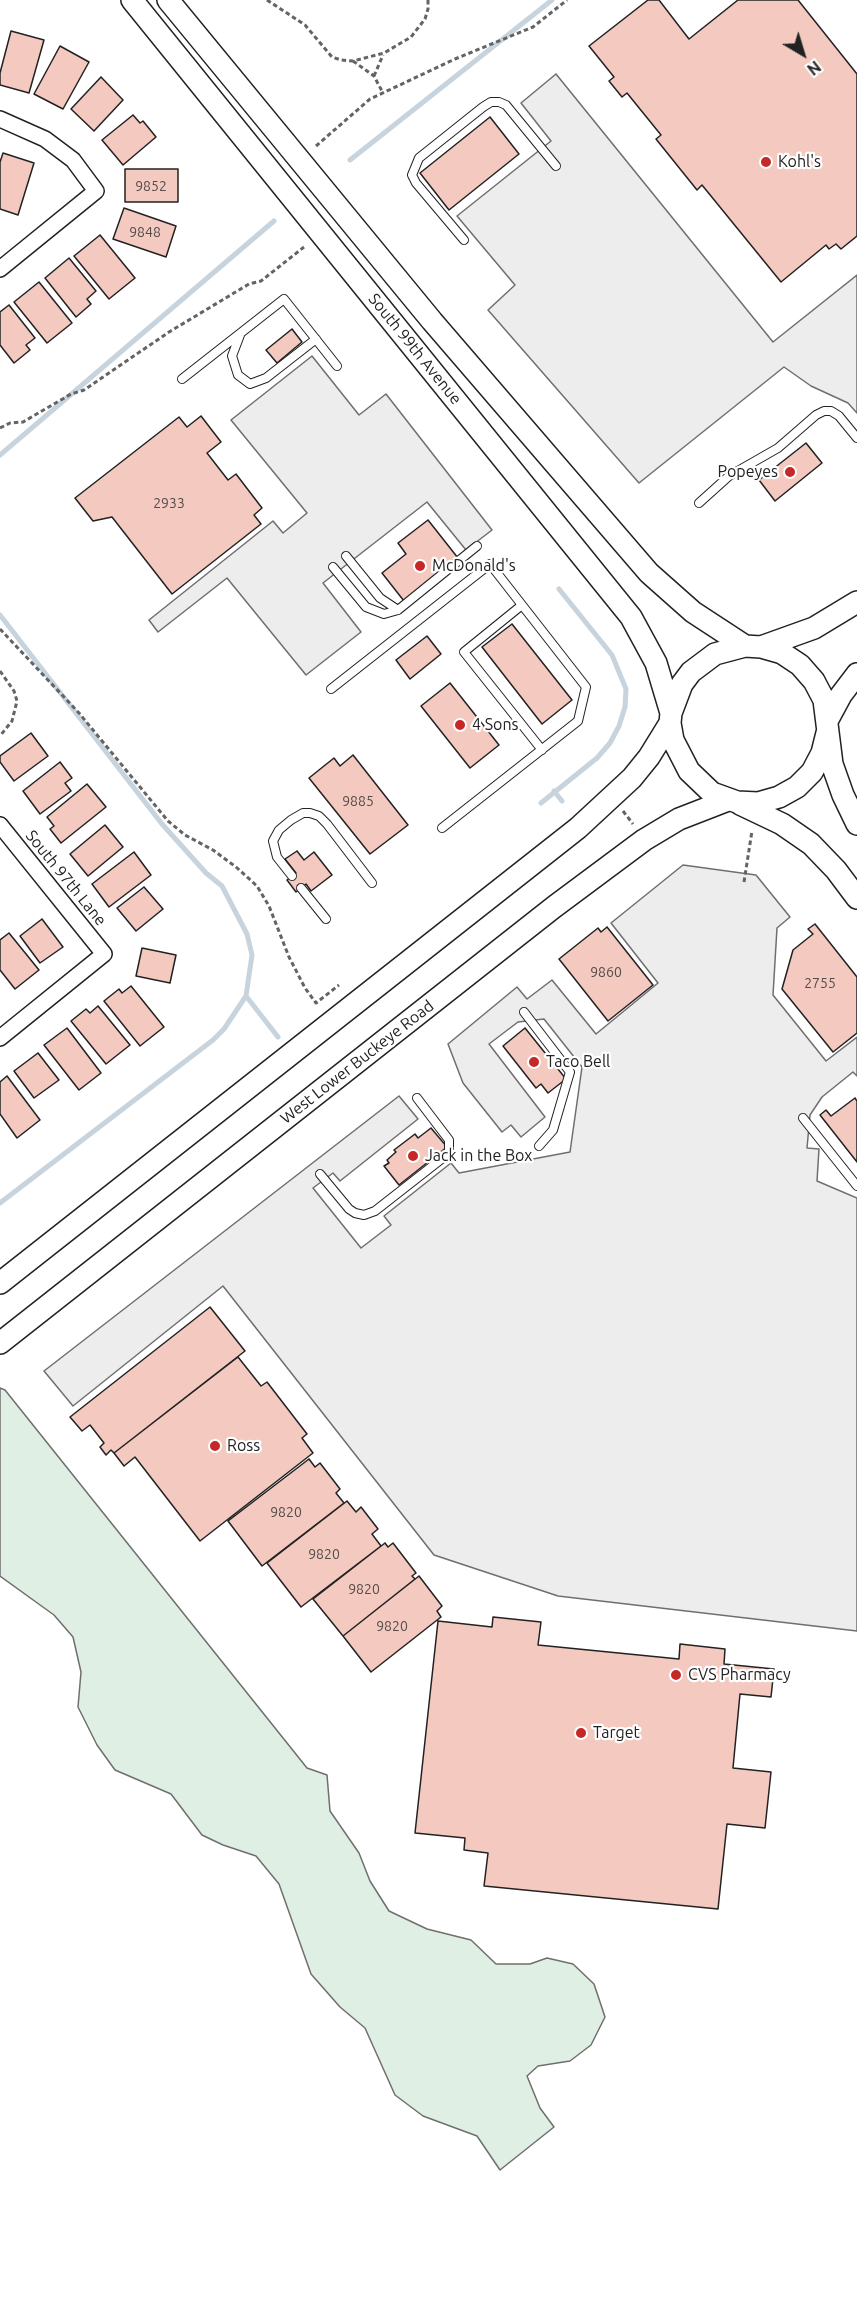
<!DOCTYPE html>
<style>
body{margin:0}
#map{position:relative;width:857px;height:2317px;overflow:hidden;background:#fff;font-family:Ubuntu,sans-serif}
canvas{display:block}
.north{position:absolute;left:773px;top:24px;width:60px;height:60px;-webkit-text-stroke:4px #fff;paint-order:stroke;rotate:142deg;font-size:16px;font-weight:700;line-height:24px;text-align:center;color:#222}
.north::after{content:'';display:block;margin:auto;width:21px;height:27px;background:#222;clip-path:polygon(50% 0,100% 100%,50% 72%,0 100%)}
</style>
<div id="map">
<canvas width="857" height="2317"></canvas>
<div class="north">N</div>
</div>
<script>
const ctx = document.querySelector('canvas').getContext('2d');
ctx.lineJoin = 'round';
function fill(path, color) { ctx.fillStyle = color; ctx.fill(path, 'evenodd'); }
const shape = rows => new Path2D(rows.map(r => 'M' + r).join(''));
function strokePath(path, color, width, dash) { ctx.strokeStyle = color; ctx.lineWidth = width; ctx.lineCap = dash ? 'butt' : 'round'; ctx.setLineDash(dash || []); ctx.stroke(path); }
function label(font, color, halo, rows, align = 'center') {
  ctx.font = font + ' Ubuntu,sans-serif'; ctx.lineWidth = 4.5; ctx.setLineDash([]); ctx.textBaseline = 'middle'; ctx.strokeStyle = halo; ctx.fillStyle = color; for (const [text, x, y, turn = 0] of rows) {
    ctx.save(); ctx.translate(x, y); ctx.rotate((+turn || 0) * Math.PI / 180); ctx.textAlign = isNaN(turn) ? turn : align; if (halo) ctx.strokeText(text, 0, 0); ctx.fillText(text, 0, 0); ctx.restore();
  }
}
const green = shape([
 [0,1388,5,1390,307,1768,327,1775,330,1811,359,1853,370,1881,389,1911,427,1929,471,1940,496,1964,530,1964,547,1958,573,1964,594,1984,605,2017,591,2045,570,2061,538,2066,527,2076,540,2108,554,2127,500,2170,477,2136,423,2116,395,2095,365,2028,340,2007,311,1974,279,1884,256,1856,223,1845,202,1835,171,1794,115,1770,97,1745,78,1707,81,1672,73,1637,54,1615,0,1576,0,1388]
]);
fill(green, '#e0efe3');
strokePath(green, '#6f6f6f', 1.5);
const parking = shape([
 [556,74,773,342,857,275,857,413,848,403,811,386,784,367,639,483,488,310,515,285,457,216,551,141,521,103,556,74],
 [312,356,359,415,386,394,492,530,466,550,427,502,323,583,361,632,306,675,227,578,158,632,149,620,273,521,283,533,307,513,231,420,312,356],
 [683,865,756,875,790,917,777,928,773,995,826,1061,857,1037,857,1076,853,1072,822,1097,810,1115,807,1148,819,1149,817,1181,857,1198,857,1631,558,1596,434,1555,223,1286,73,1406,44,1371,399,1096,418,1119,340,1181,333,1173,313,1188,361,1248,391,1225,384,1216,451,1163,459,1173,570,1152,582,1067,544,1019,518,1022,489,1044,545,1117,521,1137,511,1125,502,1132,463,1083,448,1044,517,987,527,999,552,980,596,1034,658,983,611,923,683,865]
]);
fill(parking, '#ededed');
strokePath(parking, '#6f6f6f', 1.5);
strokePath(shape([
 [350,160,552,0],
 [0,455,274,221],
 [0,615,162,824,206,873,222,886,247,934,252,955,246,996,224,1029,213,1040,0,1203],
 [554,791,562,801],
 [541,803,597,758,610,743,619,726,625,707,626,689,612,655,559,589],
 [246,996,278,1037]
]), '#c7d3dd', 5);
const building = shape([
 [648,0,659,0,689,39,738,0,798,0,857,74,857,236,841,249,836,244,829,249,826,245,781,282,702,185,697,190,656,139,661,135,627,93,622,97,609,81,614,77,589,46,648,0],
 [11,31,44,40,29,93,0,85,0,73,11,31],
 [60,46,89,62,63,109,34,94,60,46],
 [101,77,123,100,94,131,71,109,101,77],
 [133,115,140,123,143,121,156,137,123,165,102,140,133,115],
 [490,117,519,154,449,210,420,173,490,117],
 [3,153,34,163,18,215,0,209,0,162,3,153],
 [125,169,178,169,178,202,125,202,125,169],
 [124,208,176,226,166,257,113,239,124,208],
 [100,235,135,278,109,299,74,256,100,235],
 [69,258,96,291,87,299,91,304,76,317,45,278,69,258],
 [39,282,72,323,47,343,14,302,39,282],
 [9,305,35,338,26,345,30,350,14,363,0,345,0,312,9,305],
 [292,329,302,342,277,363,266,350,292,329],
 [201,416,221,442,207,453,228,480,236,474,262,508,254,515,261,524,172,594,112,517,93,521,75,498,179,417,187,427,201,416],
 [806,443,822,463,775,501,759,480,806,443],
 [428,520,458,558,404,601,382,573,406,554,398,543,428,520],
 [512,624,572,700,542,724,482,647,512,624],
 [427,636,441,654,410,679,396,660,427,636],
 [450,683,499,745,470,768,421,706,450,683],
 [31,733,48,756,14,781,0,762,0,756,31,733],
 [353,755,408,825,370,854,309,778,334,758,340,766,353,755],
 [60,762,72,778,65,783,71,791,40,814,23,791,60,762],
 [87,784,106,807,61,843,50,829,54,826,47,817,87,784],
 [105,825,123,847,88,876,70,854,105,825],
 [297,851,304,860,314,852,332,875,311,891,306,884,296,892,287,880,296,873,285,859,297,851],
 [134,852,151,875,109,907,92,884,134,852],
 [144,887,163,909,136,931,117,908,144,887],
 [42,919,63,947,40,963,20,936,42,919],
 [815,924,857,977,857,1033,833,1052,782,989,793,950,813,934,808,929,815,924],
 [607,927,653,985,608,1021,559,959,598,928,601,932,607,927],
 [9,933,39,970,15,989,0,970,0,940,9,933],
 [142,948,176,955,170,983,136,976,142,948],
 [131,986,164,1027,140,1046,104,1001,119,989,122,993,131,986],
 [98,1006,130,1045,106,1064,71,1021,86,1009,90,1013,98,1006],
 [67,1028,101,1073,79,1090,44,1045,67,1028],
 [525,1028,566,1079,548,1093,541,1084,536,1088,503,1046,525,1028],
 [38,1053,59,1080,34,1098,14,1071,38,1053],
 [7,1076,40,1120,17,1138,0,1114,0,1082,7,1076],
 [855,1098,857,1101,857,1162,820,1115,826,1110,831,1116,855,1098],
 [431,1128,447,1147,399,1185,384,1166,389,1163,387,1160,396,1152,394,1150,415,1134,418,1138,431,1128],
 [210,1307,245,1351,114,1453,111,1450,106,1455,100,1447,104,1443,90,1425,82,1431,70,1417,210,1307],
 [238,1357,261,1386,267,1382,307,1434,302,1438,313,1453,200,1541,135,1457,124,1466,114,1453,238,1357],
 [309,1459,315,1467,320,1463,340,1489,336,1493,344,1503,262,1566,228,1521,309,1459],
 [347,1501,356,1512,361,1507,378,1529,372,1534,381,1546,301,1607,267,1563,347,1501],
 [385,1543,388,1547,393,1543,416,1573,412,1576,415,1579,343,1636,313,1599,385,1543],
 [419,1576,442,1606,437,1611,441,1617,371,1672,343,1636,419,1576],
 [493,1617,541,1622,538,1645,679,1659,680,1644,725,1649,724,1664,774,1669,771,1697,740,1694,733,1768,771,1772,765,1828,727,1824,718,1909,484,1886,488,1853,464,1850,465,1838,415,1833,438,1621,492,1627,493,1617]
]);
fill(building, '#f3c9c0');
strokePath(building, '#222', 1.5);
const lane = shape([
 [464,240,416,183,412,175,419,158,483,107,491,102,499,102,506,105,556,166],
 [240,335,232,356,238,375,250,384,266,378,316,339],
 [182,379,284,299,337,366],
 [699,503,729,476,778,448,816,415,824,411,831,411,839,416,857,438],
 [346,556,380,598,398,610],
 [333,567,366,607,384,614,398,610,477,546],
 [522,605,464,652,542,750],
 [331,689,490,564,586,687,578,721,442,828],
 [292,876,277,857,273,841,279,830,291,820,303,813,310,813,319,816,327,824,372,883],
 [301,888,326,919],
 [524,1012,570,1072,553,1130,539,1146],
 [803,1118,857,1186],
 [320,1174,349,1209,355,1213,364,1215,375,1211,444,1157,449,1151,449,1140,417,1098]
]);
const street = shape([
 [0,119,45,139,73,160,96,191,0,269],
 [0,825,104,954,0,1038]
]);
const secondary = shape([
 [132,0,631,617,656,663,671,713],
 [168,0,432,321,649,573,693,612,745,646],
 [761,647,814,628,857,602],
 [827,721,841,695,857,674],
 [827,733,822,753,812,772,797,787,779,797,758,803,737,802,712,793,689,771,673,740,670,723,671,713,682,684,691,672,715,654,745,646,761,647,782,653,800,665,814,681,824,700,832,764,843,795,857,824],
 [740,804,782,824,811,844,836,870,857,898],
 [0,1283,578,828,632,778,649,757,670,723],
 [0,1343,554,907,644,840,679,819,728,800]
]);
strokePath(lane, '#222', 10);
strokePath(street, '#222', 18);
strokePath(secondary, '#222', 24);
strokePath(shape([
 [267,0,305,25,332,57,341,60,353,61,384,53,411,37,425,19,428,9,428,0],
 [353,61,374,76,383,93],
 [374,76,383,55],
 [316,146,370,99,455,59,533,27,567,0],
 [0,428,10,423,23,422,71,394,84,390,169,332,249,284,261,281,304,247],
 [0,629,79,713,168,821,185,835,213,850,236,867,257,886,269,906,289,957,305,988,316,1003,339,985],
 [0,671,14,691,17,701,12,721,0,736],
 [623,811,633,824],
 [744,882,752,831]
]), '#646464', 3, [4.5, 3]);
strokePath(lane, '#fff', 8);
strokePath(street, '#fff', 15);
strokePath(secondary, '#fff', 21);
for (const [x, y, r, color] of [
 [766,162,6,"#c62828"],
 [790,472,6,"#c62828"],
 [420,566,6,"#c62828"],
 [460,725,6,"#c62828"],
 [534,1062,6,"#c62828"],
 [413,1156,6,"#c62828"],
 [215,1446,6,"#c62828"],
 [676,1675,6,"#c62828"],
 [581,1733,6,"#c62828"]
]) { const dot = new Path2D(); dot.arc(x, y, r, 0, 2 * Math.PI); ctx.fillStyle = color; ctx.fill(dot); strokePath(dot, '#fff', 2); }
label('14px', '#564c4a', null, [
 ["9852",151,186],
 ["9848",145,232],
 ["2933",169,503],
 ["9885",358,801],
 ["9860",606,972],
 ["2755",820,983],
 ["9820",286,1512],
 ["9820",324,1554],
 ["9820",364,1589],
 ["9820",392,1626]
]);
label('16px', '#222', '#fff', [
 ["Kohl's",778,162],
 ["Popeyes",778,472,"right"],
 ["McDonald's",432,566],
 ["4 Sons",472,725],
 ["Taco Bell",546,1062],
 ["Jack in the Box",425,1156],
 ["Ross",227,1446],
 ["CVS Pharmacy",688,1675],
 ["Target",593,1733]
], 'left');
label('16px', '#222', '#fff', [
 ["South 99th Avenue",415,349,51],
 ["South 97th Lane",66,878,51],
 ["West Lower Buckeye Road",357,1062,-38]
]);
</script>
